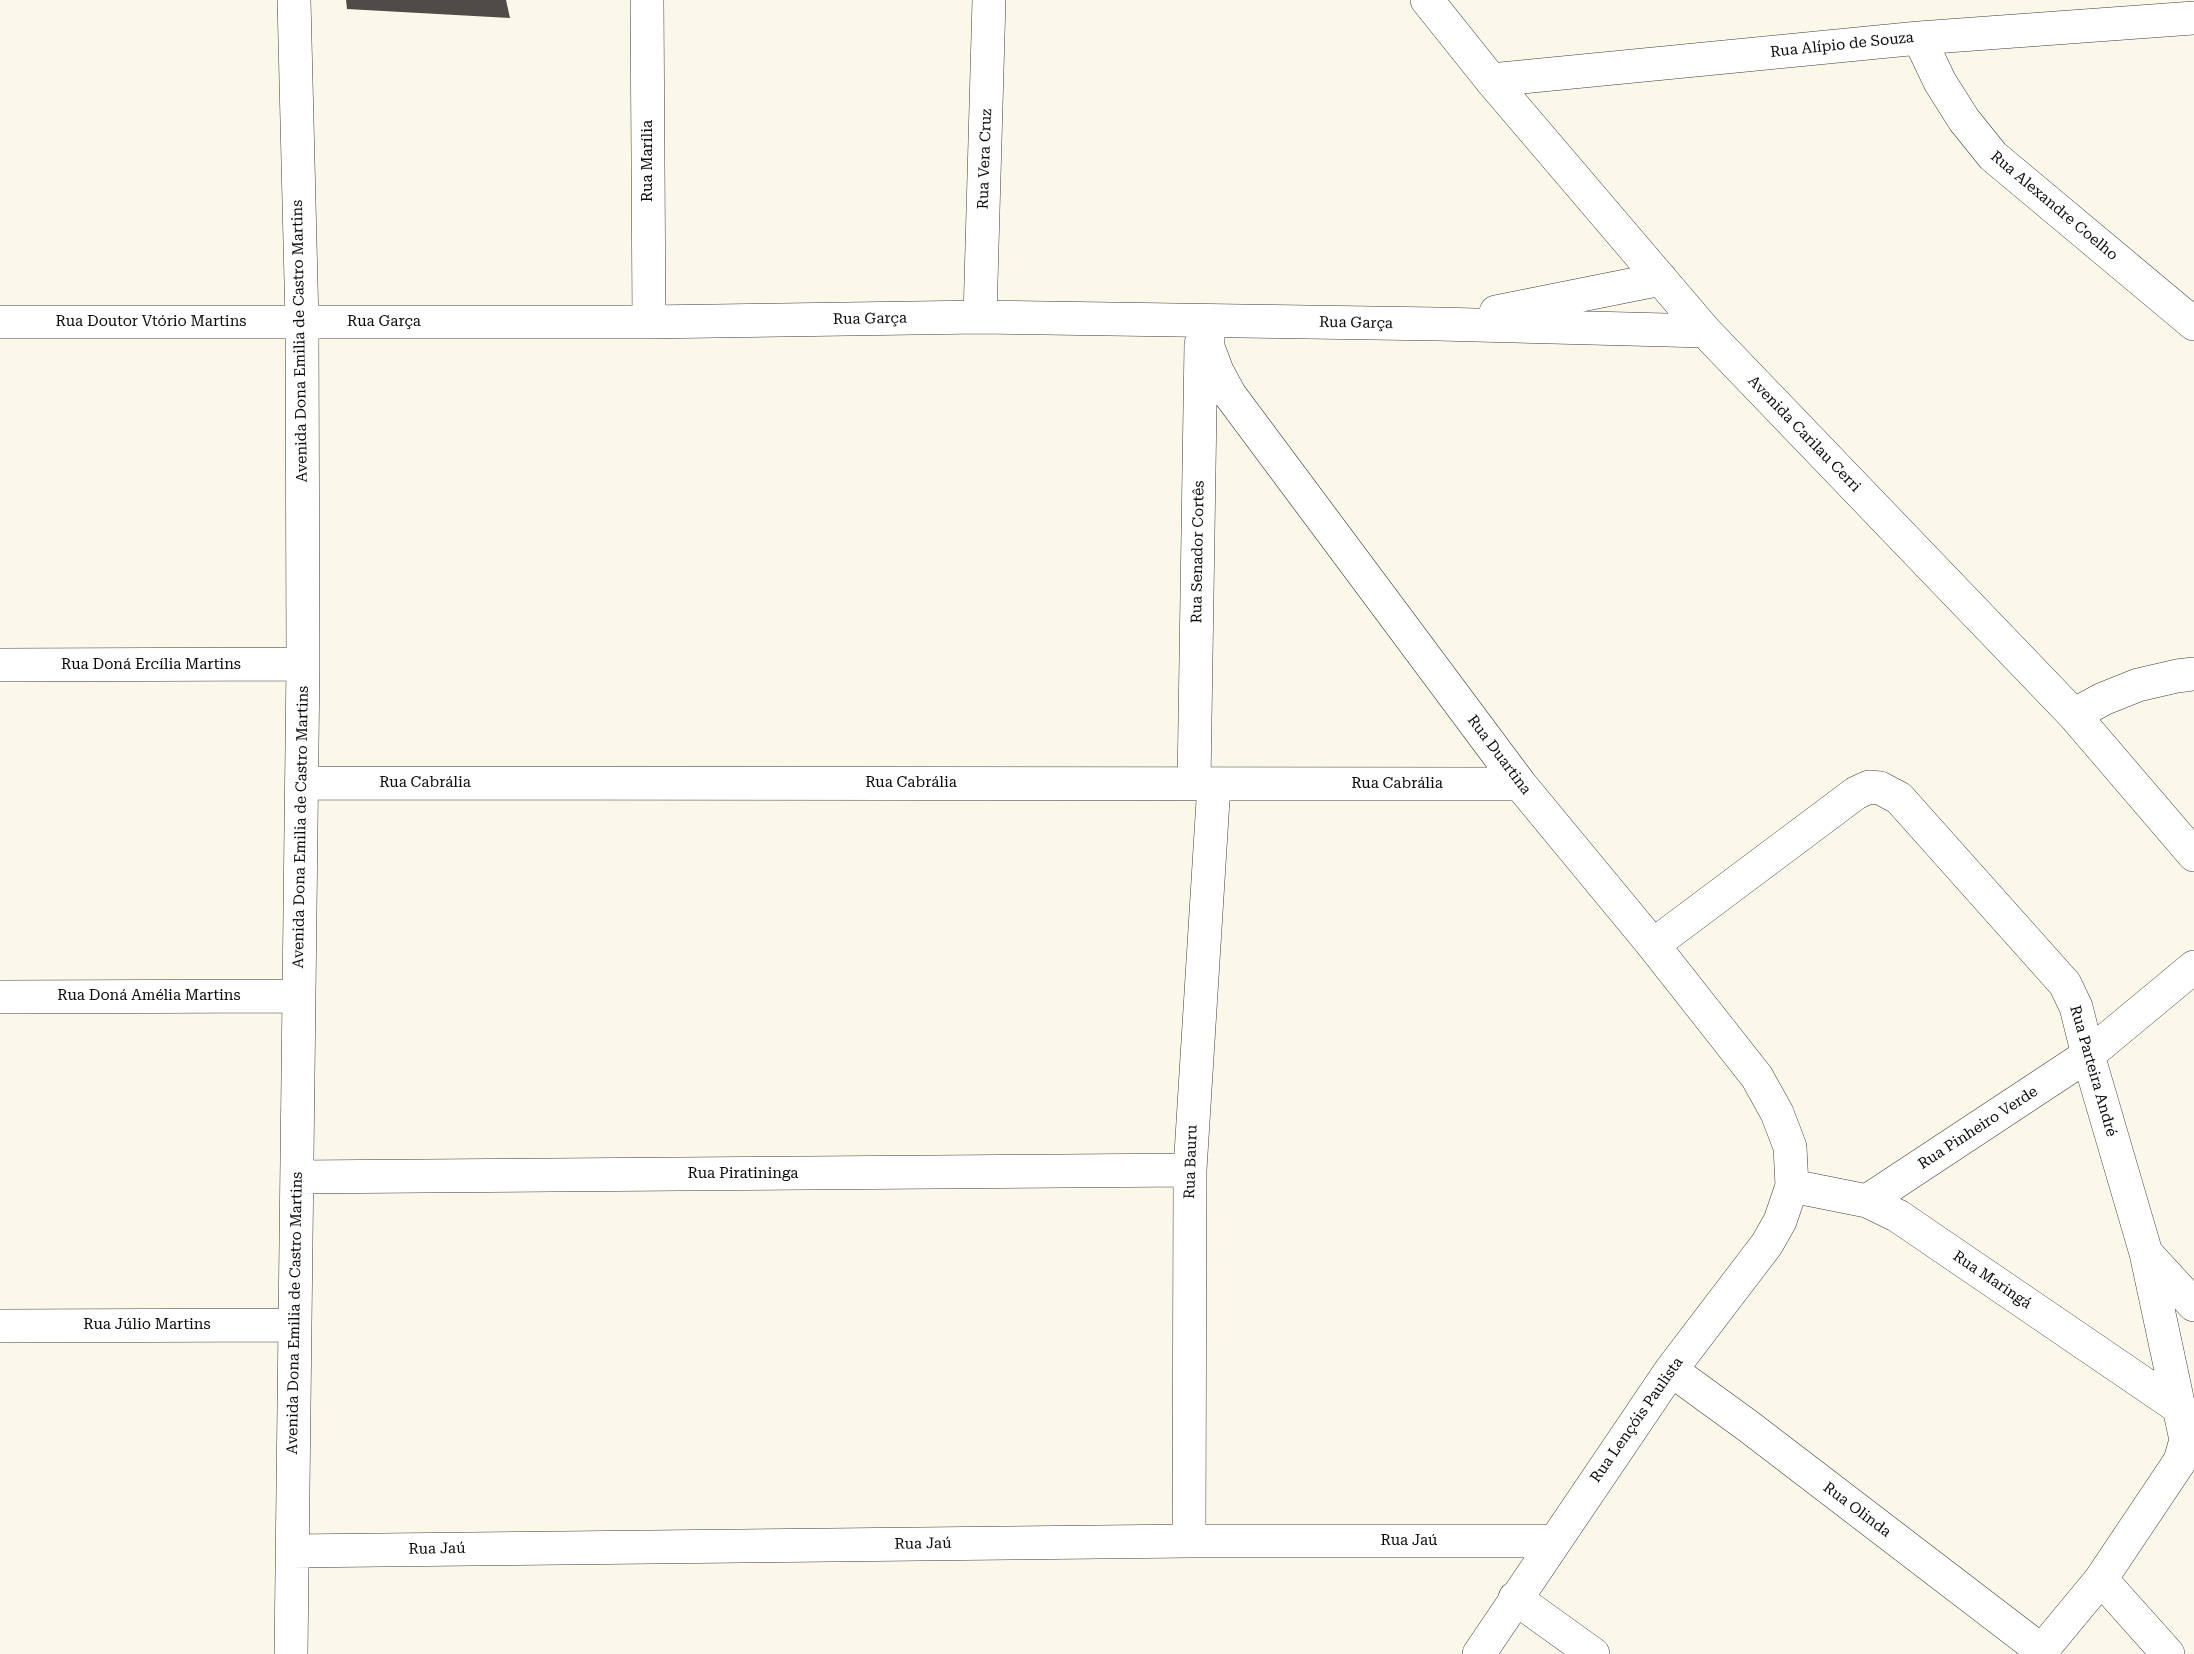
<!DOCTYPE html>
<meta charset="utf-8">
<style>
body{margin:0}
canvas{display:block;background:#fcf8e9}
</style>
<canvas width="2194" height="1654"></canvas>
<script>
const ctx = document.querySelector('canvas').getContext('2d');
ctx.lineJoin = 'round';
function fill(path, color) { ctx.fillStyle = color; ctx.fill(path, 'evenodd'); }
const shape = rows => new Path2D(rows.map(r => 'M' + r).join(''));
function strokePath(path, color, width, dash) { ctx.strokeStyle = color; ctx.lineWidth = width; ctx.lineCap = dash ? 'butt' : 'round'; ctx.setLineDash(dash || []); ctx.stroke(path); }
function label(font, color, halo, rows, align = 'center') {
  ctx.font = font + ' "Roboto Serif",serif'; ctx.lineWidth = 6; ctx.setLineDash([]); ctx.textBaseline = 'middle'; ctx.strokeStyle = halo; ctx.fillStyle = color; for (const [text, x, y, turn = 0] of rows) {
    ctx.save(); ctx.translate(x, y); ctx.rotate((+turn || 0) * Math.PI / 180); ctx.textAlign = isNaN(turn) ? turn : align; if (halo) ctx.strokeText(text, 0, 0); ctx.fillText(text, 0, 0); ctx.restore();
  }
}
fill(shape([
 [346,0,506,0,510,18,347,9]
]), '#514b48');
const minor = shape([
 [647,0,649,322],
 [1427,0,1491,80,1705,331,2074,715,2194,855],
 [1919,38,1940,82,1964,120,1993,156,2194,324],
 [1491,80,1919,38,2194,18],
 [1496,312,1661,279],
 [980,317,989,0],
 [1208,321,1208,347,1217,371,1230,395,1520,784,1653,945,1757,1077,1777,1113,1790,1147,1792,1186,1780,1221,1767,1244,1671,1370,1479,1654],
 [0,322,649,322,980,317,1438,324,1705,331],
 [0,665,303,664],
 [2074,715,2103,699,2138,685,2177,676,2194,674],
 [302,783,1520,784],
 [1194,783,1201,344],
 [1653,945,1856,793,1869,787,1880,788,1899,798,2065,984,2076,1007,2088,1055,2146,1253,2186,1440,2180,1461,2101,1579,2039,1654],
 [0,997,299,996],
 [297,1177,1190,1170],
 [1792,1186,1867,1201,1898,1216,2178,1407],
 [1867,1201,2088,1055,2194,967],
 [2146,1253,2194,1305],
 [0,1326,295,1325],
 [1671,1370,1748,1426,2042,1651],
 [1189,1541,1190,1170,1214,784],
 [292,1551,1189,1541,1554,1541],
 [2101,1579,2168,1654],
 [1515,1598,1593,1654],
 [291,1654,303,664,302,322,294,0]
]);
strokePath(minor, '#3d3d3d', 34);
strokePath(minor, '#fff', 33);
label('15px', '#0a0a0a', '#fff', [
 ["Rua Alípio de Souza",1842,45,-6],
 ["Rua Vera Cruz",985,159,-88],
 ["Rua Marília",648,161,-90],
 ["Rua Alexandre Coelho",2054,206,40],
 ["Rua Garça",870,319,-1],
 ["Rua Doutor Vtório Martins",151,322],
 ["Rua Garça",384,322],
 ["Rua Garça",1356,323,1],
 ["Avenida Dona Emilia de Castro Martins",300,341,-91],
 ["Avenida Carilau Cerri",1804,434,46],
 ["Rua Senador Cortês",1198,552,-89],
 ["Rua Doná Ercília Martins",151,665],
 ["Rua Duartina",1499,755,53],
 ["Rua Cabrália",425,783],
 ["Rua Cabrália",911,783],
 ["Rua Cabrália",1397,784],
 ["Avenida Dona Emilia de Castro Martins",301,827,-89],
 ["Rua Doná Amélia Martins",149,996],
 ["Rua Parteira André",2093,1071,74],
 ["Rua Pinheiro Verde",1978,1128,-33],
 ["Rua Bauru",1191,1162,-88],
 ["Rua Piratininga",743,1174],
 ["Rua Maringá",1992,1280,34],
 ["Avenida Dona Emilia de Castro Martins",295,1313,-89],
 ["Rua Júlio Martins",147,1325],
 ["Rua Lençóis Paulista",1637,1420,-55],
 ["Rua Olinda",1857,1510,37],
 ["Rua Jaú",1409,1541],
 ["Rua Jaú",923,1544,-1],
 ["Rua Jaú",437,1549,-1]
]);
</script>
